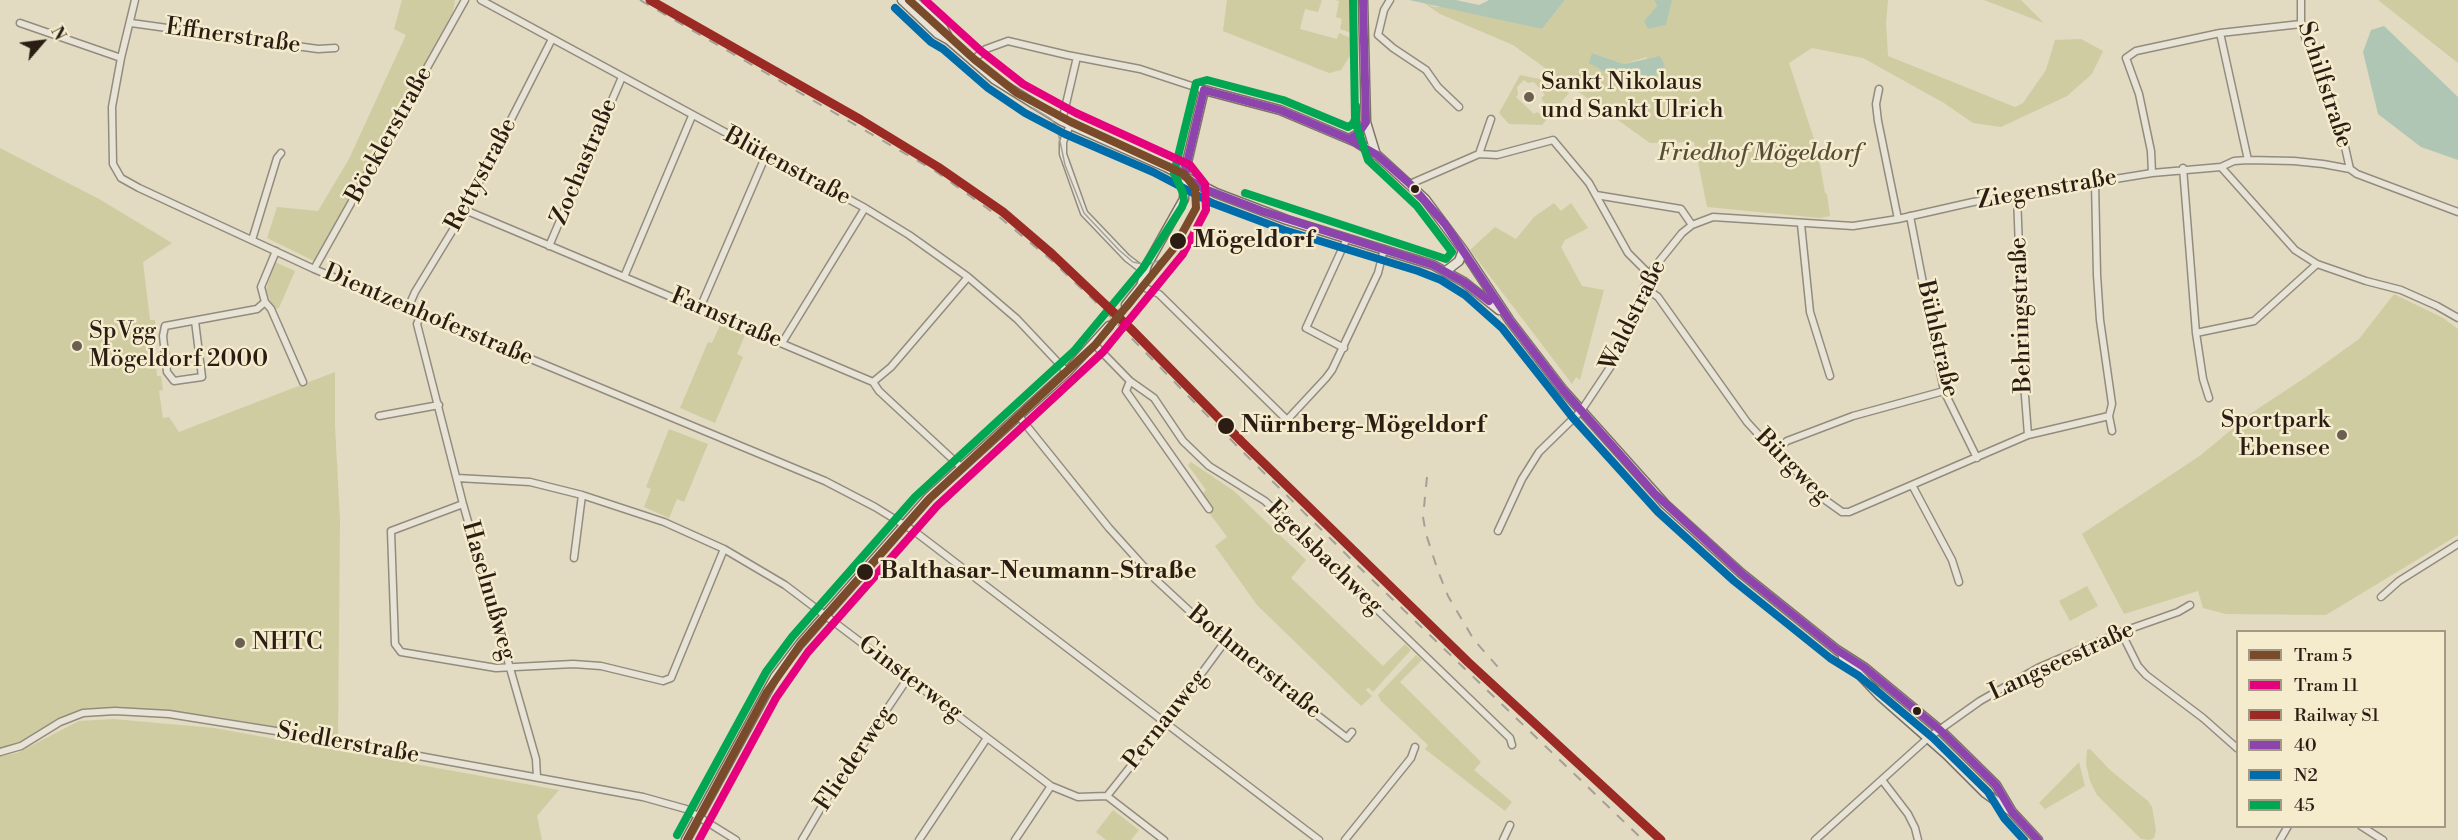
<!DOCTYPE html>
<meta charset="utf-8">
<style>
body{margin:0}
#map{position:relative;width:2458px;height:840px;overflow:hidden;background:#e2dac1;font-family:"Libre Bodoni",serif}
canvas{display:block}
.legend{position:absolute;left:2236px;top:630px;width:210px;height:198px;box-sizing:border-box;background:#f5ecce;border:2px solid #a49984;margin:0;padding:8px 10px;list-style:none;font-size:18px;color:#2b1d14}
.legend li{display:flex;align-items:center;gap:12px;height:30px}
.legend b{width:30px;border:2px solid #a49984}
.north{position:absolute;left:12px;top:12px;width:60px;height:60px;-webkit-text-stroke:4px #f5ecce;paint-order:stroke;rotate:62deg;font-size:16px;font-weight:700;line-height:24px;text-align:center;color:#2b1d14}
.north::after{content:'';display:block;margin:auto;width:21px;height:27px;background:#2b1d14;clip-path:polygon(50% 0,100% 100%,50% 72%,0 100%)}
</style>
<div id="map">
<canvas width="2458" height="840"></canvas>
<ul class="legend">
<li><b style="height:8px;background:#7a4b2a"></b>Tram 5</li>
<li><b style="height:8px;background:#e5007d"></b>Tram 11</li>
<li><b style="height:8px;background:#9a2a23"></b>Railway S1</li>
<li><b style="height:8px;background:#8e44ad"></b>40</li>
<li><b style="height:8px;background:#006ca9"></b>N2</li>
<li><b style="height:8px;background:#00a651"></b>45</li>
</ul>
<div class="north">N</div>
</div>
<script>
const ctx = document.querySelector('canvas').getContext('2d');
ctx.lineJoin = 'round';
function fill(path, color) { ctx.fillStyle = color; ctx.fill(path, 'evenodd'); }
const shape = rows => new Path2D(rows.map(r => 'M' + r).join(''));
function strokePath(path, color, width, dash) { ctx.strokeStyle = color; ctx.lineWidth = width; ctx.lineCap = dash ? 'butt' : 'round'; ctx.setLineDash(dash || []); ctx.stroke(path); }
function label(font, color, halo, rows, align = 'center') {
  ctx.font = font + ' "Libre Bodoni",serif'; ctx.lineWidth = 5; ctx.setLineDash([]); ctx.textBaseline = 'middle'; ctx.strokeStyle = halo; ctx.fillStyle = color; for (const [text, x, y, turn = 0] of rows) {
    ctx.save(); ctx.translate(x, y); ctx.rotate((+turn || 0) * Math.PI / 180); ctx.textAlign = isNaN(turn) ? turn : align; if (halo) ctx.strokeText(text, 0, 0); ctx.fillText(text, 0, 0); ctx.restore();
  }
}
fill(shape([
 [402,0,455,0,453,12,314,261,267,238,277,207,318,211,349,159,406,35,394,29],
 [1227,0,1322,0,1318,12,1305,9,1300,29,1337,39,1339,33,1353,39,1352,53,1341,70,1329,73,1223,31],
 [1334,0,1352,0,1351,33,1340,29,1342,19,1336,17,1339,1],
 [1565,0,1654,0,1657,6,1672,0,1888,0,1886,23,1888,56,2015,107,2023,103,2046,70,2055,40,2081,39,2103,51,2092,74,2067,96,2001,127,1973,123,1944,103,1863,58,1812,48,1789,63,1817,148,1825,193,1827,194,1830,216,1820,218,1707,207,1694,142,1650,143,1513,45,1440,14,1424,3,1435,7,1447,7,1542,29],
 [1592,53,1624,64,1647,57,1640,91],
 [1984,0,2021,0,2044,23],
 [2378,0,2458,0,2458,63],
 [1520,75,1563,84,1569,93,1542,125,1509,124,1499,113],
 [1524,80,1528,83,1534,82,1545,95,1541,98,1548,108,1548,112,1544,116,1537,112,1534,114,1516,97,1518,94,1517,87],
 [0,148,99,199,172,243,143,262,150,320,155,320,156,334,152,335,157,376,161,376,163,390,159,391,163,418,169,417,179,432,335,372,335,426,340,520,338,738,219,717,168,711,106,708,77,712,20,743,0,749],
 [1554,203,1561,211,1571,203,1588,228,1565,240,1561,247,1582,286,1604,290,1580,380,1576,377,1572,384,1470,250,1495,227,1516,239,1534,217],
 [275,262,295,271,279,308,274,310,266,290],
 [2394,294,2443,318,2458,329,2458,535,2326,615,2226,614,2203,608,2198,591,2124,614,2082,534,2201,455,2250,414,2309,375,2359,339],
 [720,325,745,335,737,354,743,357,715,423,680,408,708,342,712,343],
 [669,429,708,444,684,502,677,499,669,518,644,507,651,489,646,487],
 [1191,462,1234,491,1306,560,1291,578,1383,666,1405,644,1411,650,1373,692,1368,687,1366,690,1372,696,1361,706,1257,605,1215,546,1227,537,1207,510,1211,507,1202,494,1206,490,1188,465],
 [2087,586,2098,606,2070,621,2059,601],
 [1416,655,1422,660,1400,682,1481,762,1474,770,1512,802,1505,811,1425,749,1428,745,1381,701,1378,695],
 [113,719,214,728,559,790,537,816,542,840,0,840,0,756,17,753,79,721],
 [2090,749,2110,770,2148,801,2152,807,2156,830,2154,838,2150,840,2141,839,2097,795,2090,781,2086,764,2087,750],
 [2079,762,2085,786,2045,809,2039,803],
 [1113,810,1139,830,1131,840,1106,840,1096,832]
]), '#cfcca2');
fill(shape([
 [1409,0,1456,0,1479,5,1489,0,1565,0,1542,29],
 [1654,0,1672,0,1666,25,1648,29,1644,21,1657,6],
 [2384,26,2458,97,2458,160,2421,147,2378,114,2363,52,2371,30],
 [1592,53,1624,64,1660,56,1665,66,1640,91,1589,63]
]), '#b0c6b4');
strokePath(shape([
 [1109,326,1126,305]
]), '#bdb49e', 8, [8, 4]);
const street = shape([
 [135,0,121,58,112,107,113,164,121,178,139,188,314,269,825,481,875,507,914,531,1319,840],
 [481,0,865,208,909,235,968,277,1017,319,1067,372],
 [1390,0,1384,10,1378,35,1393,48,1426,70,1438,87,1459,107],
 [2301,0,2301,24,2306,40,2345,147,2350,169],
 [20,23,121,58],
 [131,23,318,49,335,48],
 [2220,33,2248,160],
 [972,61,986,49,1008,41,1067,55,1140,69,1204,90],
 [1879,89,1876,104,1878,121,1898,219],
 [1062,121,1077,57],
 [1070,125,1063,142,1063,154,1084,213,1127,258,1144,271],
 [1479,154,1491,119],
 [2221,167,2234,161,2248,160,2294,161,2323,164,2350,169,2357,174,2458,212],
 [2183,168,2196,333,2203,379,2209,398],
 [2152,173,2151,151,2139,94,2126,58,2136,51,2220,33,2301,24],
 [2095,182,2097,275,2100,320,2112,404,2109,416,2112,431],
 [1410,184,1479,154,1497,155,1553,140,1589,183,1628,253,1649,274],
 [1596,195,1681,209,1692,225],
 [2017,195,2024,383,2028,435],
 [465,210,873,382,879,391,961,467],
 [1910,216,1944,391,1977,458],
 [1801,224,1810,312,1830,376],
 [252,240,277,158,281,153],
 [549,246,622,77],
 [314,269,465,0],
 [624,277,692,116],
 [1141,286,1159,294,1287,420,1326,378,1332,370,1378,273,1384,249],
 [1644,287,1658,297,1747,422,1769,446,1776,451,1821,497,1842,512,1849,512,2028,435,2109,416],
 [265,302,271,309,303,382],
 [408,308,415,292,465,210,552,39],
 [700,308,766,155],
 [421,314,417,324,463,504,536,759,537,777],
 [195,321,202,377,174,381,167,372,163,336,165,326,257,309,265,302,261,287,276,251],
 [2196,333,2254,321,2317,264],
 [782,343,865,208],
 [1094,344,1130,381,1126,391,1209,509],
 [1344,348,1306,328,1347,238],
 [1130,381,1154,398,1183,441,1209,466,1265,501,1510,738,1512,745],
 [873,382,891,367,968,277],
 [1018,415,1109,528,1155,579,1224,643,1347,738,1352,732],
 [379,416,439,405],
 [1776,451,1787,441,1853,416,1944,391],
 [457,478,530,482,582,495,664,522,724,549,785,585,1051,786,1078,797,1107,796,1164,840],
 [1912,485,1952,560,1959,582],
 [463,504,391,531,395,644,401,652,496,668,573,664,601,666,663,681,671,678,724,549],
 [1498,531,1522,479,1539,452,1581,411,1611,366,1653,269,1682,233,1692,225,1713,217,1853,226,1898,219,1973,202,2152,173,2221,167,2295,250,2317,264,2366,281,2401,290,2437,306,2458,318],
 [574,558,582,495],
 [2381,597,2399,581,2458,544],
 [2121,632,2138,666,2146,675,2203,718,2238,749],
 [0,752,21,746,60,722,83,713,115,711,169,714,326,739,643,797,686,809,736,840],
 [1882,780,1908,814,1915,828,1918,840],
 [1107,796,1165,723,1224,643],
 [2361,826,2383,840],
 [802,840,825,801,908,678],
 [919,840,987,738],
 [1015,840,1051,786],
 [1345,840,1411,758,1415,747],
 [1503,840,1510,825],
 [1815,840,1928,738,1980,701,2038,668,2121,632,2178,612,2190,605],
 [2280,840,2288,826]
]);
const secondary = shape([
 [902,0,938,34,949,40,994,79,1062,121,1166,167,1216,193,1287,220,1433,265,1464,282,1499,310],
 [913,0,943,28,949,39],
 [1363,0,1366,122,1376,155],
 [1349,139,1358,134,1366,122],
 [1446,271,1459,261,1463,250],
 [1126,305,1141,286,1147,265,1184,199,1185,171,1204,90,1280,110,1356,142,1377,155,1425,199,1463,250,1510,321,1563,390,1665,504,1741,573,1837,650,1865,668,1940,730,1996,785,2012,812],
 [1843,657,1879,695,1946,754,1985,793,2012,812,2038,840],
 [686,840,775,677,800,644,929,497,1067,372,1109,326]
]);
strokePath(street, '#938c7d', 9);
strokePath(secondary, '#7a7366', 11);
strokePath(street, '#e7e3d7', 6);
strokePath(secondary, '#e7e3d7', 8);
strokePath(shape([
 [1033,108,1051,119,1057,127,1065,165,1084,213,1119,250,1133,262,1147,265,1161,260,1174,248]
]), '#a5a096', 1.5);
strokePath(shape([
 [640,0,935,171,998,216,1050,259,1102,308,1242,451,1361,569,1643,840],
 [1427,477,1423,517,1426,534,1438,571,1448,596,1474,640,1504,674]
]), '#a5a096', 2, [10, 10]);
strokePath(shape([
 [1204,90,1280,110,1349,139,1377,155,1410,184,1445,224,1510,321,1563,390,1654,493,1741,573,1837,650,1865,668,1940,730,1996,785,2012,812,2038,840],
 [1349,139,1358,134,1366,122,1363,0],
 [1184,176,1202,188,1262,211,1433,265,1464,282,1489,301],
 [1184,176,1204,90]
]), '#8e44ad', 8);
strokePath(shape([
 [895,8,931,42,943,49,988,88,1025,113,1065,134,1153,172,1212,203,1284,230,1418,271,1441,280,1465,295,1502,328,1573,418,1658,512,1734,581,1830,658,1859,676,1933,738,1988,792,2004,818,2024,840]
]), '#006ca9', 8);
strokePath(shape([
 [1245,193,1446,259,1452,252,1417,206,1368,160,1356,124,1356,106],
 [677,835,766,672,792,637,915,497,1074,351,1143,268,1182,207,1184,201,1183,193,1174,173,1196,83,1207,80,1283,100,1348,127,1353,124,1355,119,1353,0]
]), '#00a651', 8);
strokePath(shape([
 [650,0,861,120,938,167,1003,212,1052,254,1131,329,1242,442,1468,662,1661,840]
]), '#9a2a23', 9);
strokePath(shape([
 [687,840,767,692,800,645,929,499,1095,345,1174,248,1196,208,1195,188,1184,174,1071,122,1017,93,974,59,909,0]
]), '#7a4b2a', 8);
strokePath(shape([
 [699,840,776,698,808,652,937,506,1103,352,1183,254,1206,210,1205,184,1190,165,1076,113,1023,84,981,51,925,0]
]), '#e5007d', 8);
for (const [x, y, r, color] of [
 [1529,97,6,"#6b5f51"],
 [1415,189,5,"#2b1d14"],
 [1178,241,9,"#2b1d14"],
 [77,346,6,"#6b5f51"],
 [1226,426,9,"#2b1d14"],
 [2342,435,6,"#6b5f51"],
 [865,572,9,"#2b1d14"],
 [240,643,6,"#6b5f51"],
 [1917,711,5,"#2b1d14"]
]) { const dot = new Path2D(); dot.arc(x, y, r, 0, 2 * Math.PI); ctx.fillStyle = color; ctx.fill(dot); strokePath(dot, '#f5ecce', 2); }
label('24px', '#2b1d14', '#f5ecce', [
 ["Effnerstraße",233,37,8],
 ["Schilfstraße",2324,85,72],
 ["Böcklerstraße",390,135,-61],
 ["Zochastraße",585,162,-67],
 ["Blütenstraße",787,167,28],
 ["Rettystraße",482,175,-62],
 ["Ziegenstraße",2047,190,-10],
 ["Behringstraße",2022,315,-92],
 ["Dientzenhoferstraße",428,316,23],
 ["Waldstraße",1634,316,-64],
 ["Farnstraße",726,319,23],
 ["Bühlstraße",1937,339,77],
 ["Bürgweg",1792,467,45],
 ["Egelsbachweg",1324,558,44],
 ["Haselnußweg",488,591,74],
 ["Langseestraße",2062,662,-25],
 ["Bothmerstraße",1254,663,39],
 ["Ginsterweg",910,679,37],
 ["Pernauweg",1166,720,-52],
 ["Siedlerstraße",348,744,10],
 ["Fliederweg",855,759,-56]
]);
label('24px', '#2b1d14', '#f5ecce', [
 ["Sankt Nikolaus",1541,83],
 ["und Sankt Ulrich",1541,111],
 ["SpVgg",89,332],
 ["Mögeldorf 2000",89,360],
 ["Sportpark",2330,421,"right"],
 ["Ebensee",2330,449,"right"],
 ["NHTC",252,643]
], 'left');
label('italic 24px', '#574e37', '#f5ecce', [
 ["Friedhof Mögeldorf",1759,154]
]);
label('bold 24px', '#2b1d14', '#f5ecce', [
 ["Mögeldorf",1193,241],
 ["Nürnberg-Mögeldorf",1241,426],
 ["Balthasar-Neumann-Straße",880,572]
], 'left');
</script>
